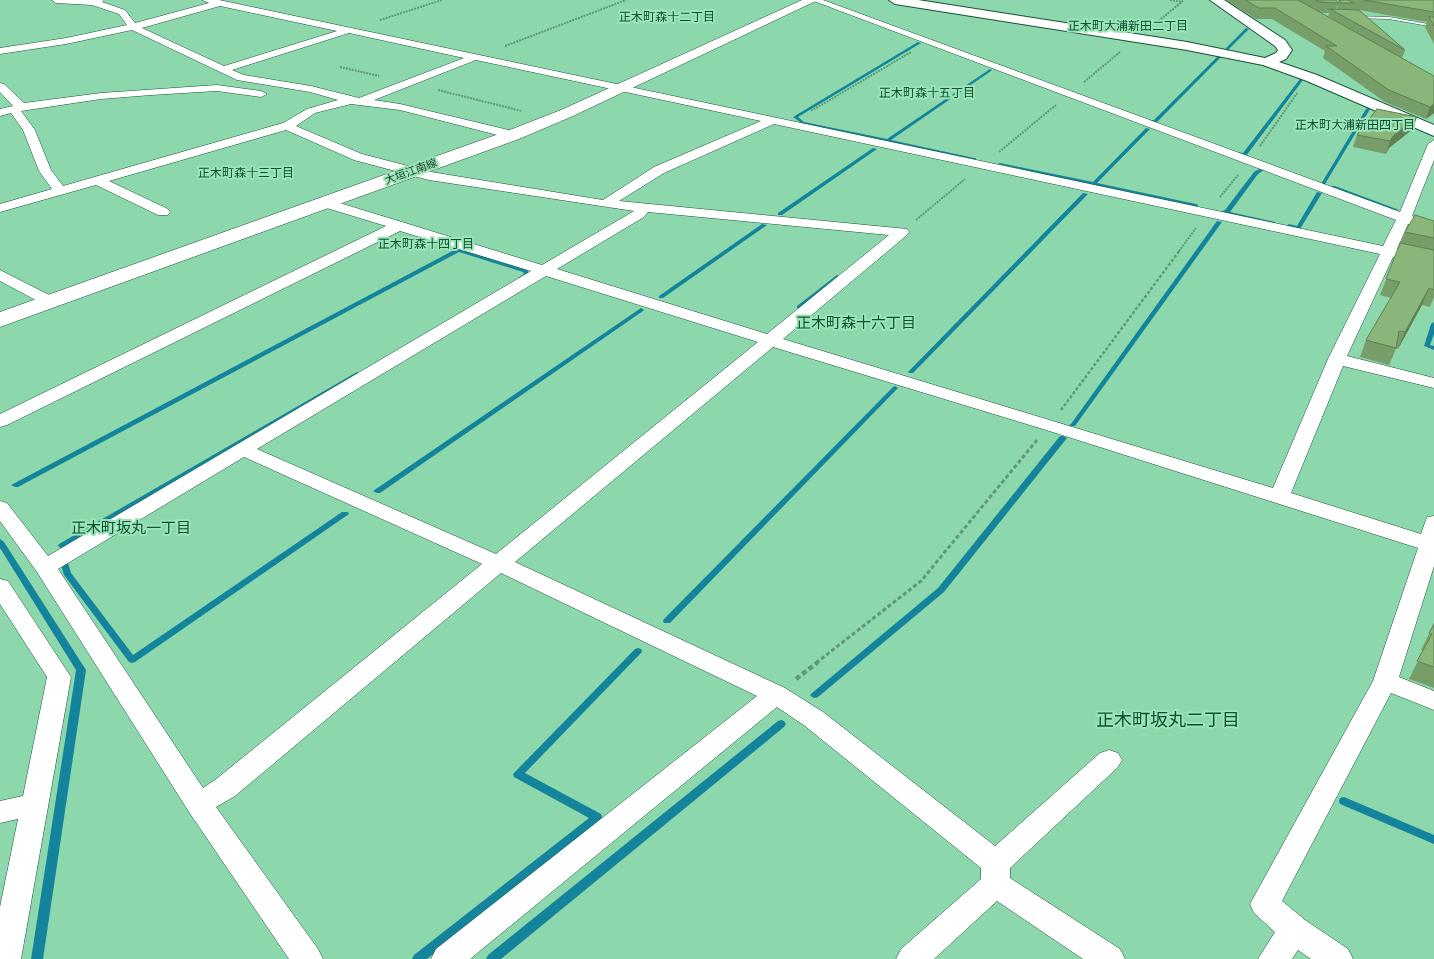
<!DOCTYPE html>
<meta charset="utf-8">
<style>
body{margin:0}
canvas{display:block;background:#8cd8ac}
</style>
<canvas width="1434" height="959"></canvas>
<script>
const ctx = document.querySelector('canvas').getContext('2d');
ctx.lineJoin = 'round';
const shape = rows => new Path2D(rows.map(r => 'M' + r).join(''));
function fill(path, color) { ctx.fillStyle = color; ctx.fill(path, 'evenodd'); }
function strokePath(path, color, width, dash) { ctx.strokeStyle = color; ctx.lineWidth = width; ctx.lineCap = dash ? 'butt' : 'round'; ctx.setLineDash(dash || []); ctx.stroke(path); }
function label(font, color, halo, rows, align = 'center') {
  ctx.font = font + ' Lora,"Noto Sans JP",serif'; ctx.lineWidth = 4; ctx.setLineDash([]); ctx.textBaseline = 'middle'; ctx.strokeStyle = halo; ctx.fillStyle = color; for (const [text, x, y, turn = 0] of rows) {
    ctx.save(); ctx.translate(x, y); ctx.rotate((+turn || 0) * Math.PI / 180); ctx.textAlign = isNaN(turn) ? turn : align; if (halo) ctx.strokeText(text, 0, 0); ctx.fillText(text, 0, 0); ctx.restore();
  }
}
fill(shape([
 [1246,28,1249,29,1228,50,1226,50,1226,48,1246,28],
 [918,42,921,43,798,117,804,122,887,139,990,69,992,70,991,71,891,140,974,158,976,158,976,160,803,124,793,117,918,42],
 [1220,54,1223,55,1157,122,1150,122,1150,120,1154,120,1220,54],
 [1300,79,1303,80,1246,156,1235,154,1235,153,1237,152,1243,153,1300,79],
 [1368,108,1370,109,1325,184,1321,185,1321,184,1366,109,1368,108],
 [1146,128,1150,129,1097,183,1196,204,1198,205,1198,207,1095,186,1093,186,1091,185,998,164,1000,163,1093,182,1146,128],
 [873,148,877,149,782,215,778,215,778,213,873,148],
 [1261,168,1265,169,1258,174,1230,212,1275,222,1275,224,1224,214,1222,212,1223,211,1225,210,1254,172,1261,168],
 [1331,186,1335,186,1399,210,1394,211,1331,188,1331,186],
 [1317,192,1322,193,1300,229,1287,227,1286,226,1289,224,1297,226,1317,192],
 [1083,193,1088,194,913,373,909,373,908,372,909,371,1083,193],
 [1217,221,1222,222,1075,426,1071,426,1069,425,1071,424,1217,221],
 [762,224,767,225,663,298,659,298,659,296,762,224],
 [458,248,527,270,530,275,522,280,518,280,518,278,524,274,523,272,459,252,18,487,15,487,11,485,458,248],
 [837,275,839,276,839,278,801,308,797,308,797,306,837,275],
 [641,308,644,310,643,311,380,493,377,493,373,491,641,308],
 [1434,322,1434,334,1430,345,1434,346,1434,350,1424,346,1431,324,1434,322],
 [357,372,359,373,360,374,359,375,65,548,62,549,58,546,59,544,357,372],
 [895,386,898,388,897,389,670,623,664,623,663,621,664,619,893,387,895,386],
 [1060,436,1063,436,1067,438,944,592,818,697,815,698,812,697,810,695,812,693,938,588,1060,436],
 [342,512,348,512,349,514,135,662,132,663,129,662,64,575,61,565,62,563,68,563,71,573,133,655,342,512],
 [0,539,4,542,86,670,43,959,31,959,76,670,0,548,0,539],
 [638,648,641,649,642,651,641,653,525,773,601,814,602,817,601,820,427,959,412,959,414,955,589,818,514,777,513,774,635,649,638,648],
 [781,720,784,721,786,724,784,727,501,959,486,959,488,955,778,721,781,720],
 [1344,797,1434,835,1434,844,1340,804,1339,801,1340,798,1344,797]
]), '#14849c');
const service = shape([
 [1355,16,1389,17,1434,25,1434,27,1389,19,1353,18,1355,16]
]);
const minor = shape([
 [52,0,104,0,102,2,125,10,135,23,209,3,202,0,219,0,1383,246,1396,220,811,0,823,0,1400,212,1428,144,1434,140,1434,160,1412,216,1434,224,1434,233,1408,224,1397,249,1434,257,1434,265,1393,257,1347,356,1434,378,1434,388,1343,366,1291,493,1421,534,1427,517,1434,516,1434,566,1399,677,1434,691,1434,710,1391,693,1282,901,1305,920,1348,949,1353,959,1311,959,1298,950,1292,959,1258,959,1275,932,1254,913,1250,904,1373,681,1418,548,1043,429,773,347,515,562,785,688,823,712,995,846,1100,753,1109,750,1118,753,1122,760,1118,767,1010,868,1010,878,1120,949,1125,959,1083,959,997,901,934,959,896,959,901,949,981,879,981,868,805,726,777,707,470,959,431,959,436,949,757,696,501,573,235,796,216,807,318,949,323,959,289,959,189,812,37,572,0,521,0,501,7,503,48,556,531,271,400,231,7,425,0,427,0,414,386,226,320,206,318,203,320,200,330,200,542,265,634,211,429,180,354,160,286,130,109,181,168,209,170,212,168,215,158,215,96,185,0,212,0,204,52,189,39,171,23,130,11,113,0,116,0,109,13,106,0,92,0,83,4,84,24,103,101,93,217,85,261,91,267,94,261,97,217,91,151,95,101,99,21,111,35,130,51,170,63,186,283,123,307,109,338,100,310,92,237,80,132,30,66,44,0,54,0,48,66,38,127,25,119,14,92,5,56,3,52,0],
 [220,6,337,31,224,66,142,28,220,6],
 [349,33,464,58,359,98,311,86,244,75,232,70,349,33],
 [476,60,761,121,654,167,603,200,431,172,362,154,296,126,315,113,351,104,400,110,513,139,517,138,519,135,517,132,400,104,374,100,476,60],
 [774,124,1380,254,1328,359,1273,488,783,339,907,235,909,232,907,229,619,201,664,173,774,124],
 [648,212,889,235,767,334,557,269,644,217,648,212],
 [546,276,758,342,496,554,257,449,546,276],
 [244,457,482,564,215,780,203,788,58,569,244,457],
 [0,270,57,299,59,302,57,305,45,305,0,281,0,270],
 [0,579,8,581,71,677,21,959,0,959,0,907,18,819,0,823,0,801,23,796,47,677,0,604,0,579]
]);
const tertiary = shape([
 [889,0,918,0,1187,42,1265,58,1276,53,1278,50,1275,46,1210,0,1224,0,1285,40,1292,50,1286,59,1279,62,1317,75,1434,125,1434,136,1307,81,1263,65,1187,50,895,4,889,0]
]);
const secondary = shape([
 [802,0,818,0,573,116,519,139,0,327,0,312,507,131,561,110,802,0]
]);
strokePath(service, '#185335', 1);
strokePath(minor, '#185335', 1);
strokePath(tertiary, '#185335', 2);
strokePath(secondary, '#185335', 1);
strokePath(shape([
 [1170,0,1182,2],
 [380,20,442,0],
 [1156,23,1184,0],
 [505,46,626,0],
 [340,67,379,76],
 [1084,82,1120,52],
 [438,90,522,111],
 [811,111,911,52],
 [1260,146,1298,92],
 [999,152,1056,105],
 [1220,197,1238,175],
 [916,220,965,179],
 [1179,251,1196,228]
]), '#5f9978', 2, [2, 1]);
strokePath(shape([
 [1061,410,1180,250]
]), '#5f9978', 2.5, [3, 2]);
strokePath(shape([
 [816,663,921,581,1037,440]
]), '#5f9978', 3, [4, 2.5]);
strokePath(shape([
 [796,679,818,662]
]), '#5f9978', 4.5, [5, 3]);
fill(service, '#fff');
fill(minor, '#fff');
fill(tertiary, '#fff');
fill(secondary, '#fff');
fill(shape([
 [1226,0,1336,0,1338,3,1336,9,1337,9,1338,0,1434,0,1434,44,1425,27,1427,22,1359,10,1405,50,1402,58,1434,113,1426,119,1385,102,1323,58,1325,51,1272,19,1256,19],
 [1321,13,1329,13,1328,17],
 [1413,129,1389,148,1386,154,1353,147,1357,135],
 [1434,221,1434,297,1430,307,1422,305,1398,349,1396,349,1389,365,1360,357,1366,340,1391,298,1380,295,1405,232],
 [1434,624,1434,688,1409,679,1423,651,1421,650]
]), '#779d68');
fill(shape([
 [1434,104,1434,113,1426,119,1430,107],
 [1417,117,1413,129,1389,148,1386,154,1390,141,1393,136],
 [1429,288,1422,305,1398,349,1405,332]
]), '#618055');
const building = shape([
 [1245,0,1298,0,1434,76,1434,104,1430,107,1389,90,1326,46,1337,46,1275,8,1259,8,1245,0],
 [1316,0,1336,0,1338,3,1320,2,1316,0],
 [1340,0,1349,0,1353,3,1340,3,1340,0],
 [1364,0,1434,0,1434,12,1364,0],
 [1330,9,1359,10,1405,50,1330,9],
 [1429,17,1434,17,1434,26,1429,17],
 [1377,109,1417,117,1393,136,1390,141,1357,135,1377,109],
 [1415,215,1434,221,1434,238,1405,232,1415,215],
 [1400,243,1434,250,1434,290,1429,288,1405,332,1399,331,1396,348,1366,340,1400,282,1386,279,1400,243],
 [1434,624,1434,667,1417,661,1432,634,1429,633,1434,624]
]);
fill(building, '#8ab779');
strokePath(building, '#618055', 1);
label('11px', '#1b3b29', '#99e5b8', [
 ["大垣江南線",411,172,-20]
]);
label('12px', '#134f32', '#99e5b8', [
 ["正木町森十二丁目",667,18],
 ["正木町大浦新田二丁目",1128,27],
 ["正木町森十五丁目",927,94],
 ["正木町大浦新田四丁目",1355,126],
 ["正木町森十三丁目",246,174],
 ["正木町森十四丁目",426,245]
]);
label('15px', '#134f32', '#99e5b8', [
 ["正木町森十六丁目",856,324],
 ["正木町坂丸一丁目",131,529]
]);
label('18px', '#134f32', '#99e5b8', [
 ["正木町坂丸二丁目",1168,721]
]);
</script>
